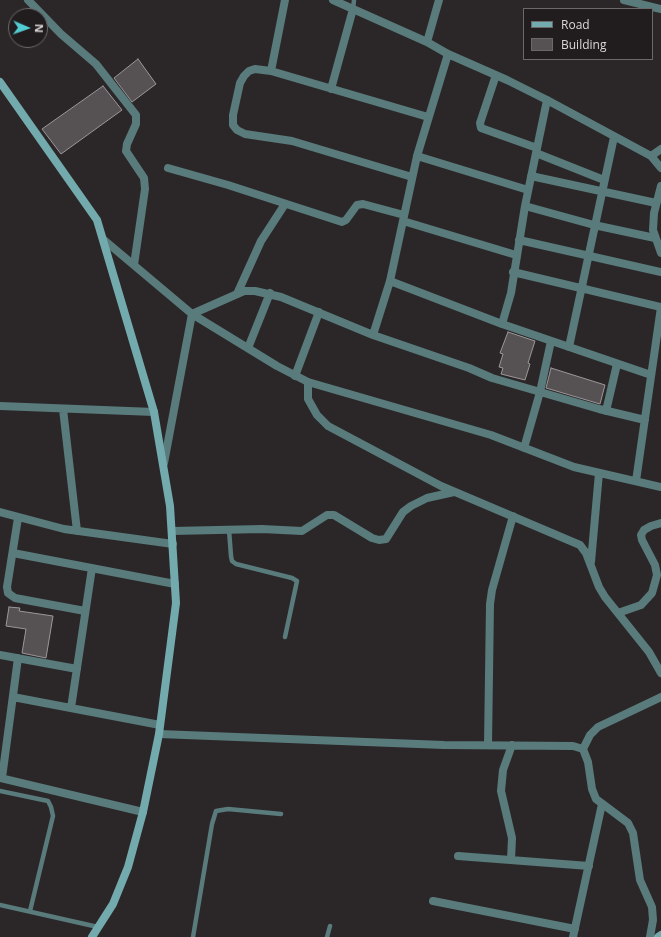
<!DOCTYPE html>
<style>
body{margin:0}
#map{position:relative;width:661px;height:937px;overflow:hidden;background:#2b2728;font-family:"Open Sans",sans-serif}
canvas{display:block}
.legend{position:absolute;left:523px;top:8px;width:130px;height:52px;box-sizing:border-box;background:#211d1f;border:1px solid #6b6869;margin:0;padding:5px 7px;list-style:none;font-size:12px;color:#dad8d9}
.legend li{display:flex;align-items:center;gap:8px;height:20px}
.legend b{width:20px;border:1px solid #6b6869}
.north{position:absolute;left:8px;top:8px;width:40px;height:40px;box-sizing:border-box;background:#211d1f;border:1px solid #6b6869;border-radius:50%;rotate:92deg;font-size:11px;font-weight:700;line-height:16px;text-align:center;color:#dad8d9}
.north::after{content:'';display:block;margin:auto;width:14px;height:18px;background:#51ccd2;clip-path:polygon(50% 0,100% 100%,50% 72%,0 100%)}
</style>
<div id="map">
<canvas width="661" height="937"></canvas>
<ul class="legend">
<li><b style="height:5px;background:#73aaad"></b>Road</li>
<li><b style="height:11px;background:#565254"></b>Building</li>
</ul>
<div class="north">N</div>
</div>
<script>
const ctx = document.querySelector('canvas').getContext('2d');
ctx.lineJoin = 'round';
function fill(path, color) { ctx.fillStyle = color; ctx.fill(path, 'evenodd'); }
const shape = rows => new Path2D(rows.map(r => 'M' + r).join(''));
function strokePath(path, color, width, dash) { ctx.strokeStyle = color; ctx.lineWidth = width; ctx.lineCap = dash ? 'butt' : 'round'; ctx.setLineDash(dash || []); ctx.stroke(path); }
const building = shape([
 [138,59,156,84,132,102,114,78,138,59],
 [103,86,122,110,61,154,42,129,103,86],
 [508,332,535,341,528,363,530,364,525,380,501,374,503,368,499,367,503,354,500,353,508,332],
 [551,368,605,385,600,404,546,388,551,368],
 [9,607,20,608,19,611,53,616,46,658,22,653,26,629,6,626,9,607]
]);
fill(building, '#565254');
strokePath(building, '#9c979a', 1);
strokePath(shape([
 [353,9,354,0],
 [229,530,231,556,232,561,236,564,292,578,297,581,285,637],
 [0,791,48,801,51,807,53,816,30,911],
 [0,905,98,927],
 [193,937,212,824,216,811,228,809,281,814],
 [327,937,330,926]
]), '#597b7c', 4.5);
strokePath(shape([
 [28,0,61,34,96,64,136,115,136,124,127,144,126,151,144,178,145,189,134,265],
 [333,0,427,42,448,54,507,80,547,100,651,156,661,168],
 [624,0,661,9],
 [427,42,439,0],
 [271,71,285,0],
 [496,75,480,123,481,128,537,148],
 [331,89,353,9],
 [536,153,604,180],
 [417,156,528,190],
 [651,156,661,149],
 [168,168,228,185,342,222,346,220,357,205,363,204,404,215],
 [531,176,656,203],
 [412,177,292,141,245,134,237,130,233,125,233,115,240,83,244,76,249,71,255,69,271,71,428,117],
 [661,186,654,213,653,230,661,253],
 [525,206,594,225,655,238],
 [403,221,516,255],
 [104,240,192,314,277,366,308,382,491,435,574,467,661,487],
 [519,240,661,272],
 [513,272,661,307],
 [390,281,502,324,651,375],
 [237,294,261,241,285,204],
 [502,324,511,293,525,206,547,100],
 [373,335,390,281,417,156,448,54],
 [569,347,614,137],
 [248,348,270,293],
 [295,376,319,312],
 [308,382,308,399,317,415,328,426,441,486,580,545,586,553,599,587,605,597,649,652,661,673],
 [0,406,154,412],
 [63,409,77,531],
 [606,411,617,364],
 [524,448,540,392,551,341],
 [164,463,192,314,244,291,255,291,281,297,373,335,469,368,492,378,599,409,645,420],
 [636,481,661,307],
 [0,512,64,529,173,544],
 [18,518,7,587,8,593,15,598,85,611],
 [172,531,262,529,302,531,327,515,334,515,372,538,379,540,386,539,403,512,411,506,427,498,454,492],
 [13,553,175,584],
 [591,562,599,473],
 [618,613,641,605,652,593,657,575,655,565,642,540,641,535,644,530,651,526,661,523],
 [0,655,77,669],
 [13,697,160,725],
 [71,708,92,568],
 [159,734,444,745,573,746,583,749,588,762,592,789,596,799,628,823,633,833,640,880,652,907,653,920,650,937],
 [488,745,490,604,492,590,513,516],
 [583,749,590,735,598,727,661,697],
 [0,778,143,812],
 [2,778,18,658],
 [458,856,589,866],
 [511,860,512,838,501,791,503,770,512,745],
 [433,901,575,929],
 [573,937,602,804]
]), '#597b7c', 8);
strokePath(shape([
 [0,82,97,220,154,412,170,506,176,603,159,734,143,812,128,867,113,904,92,937],
 [658,937,661,935]
]), '#73aaad', 8);
</script>
